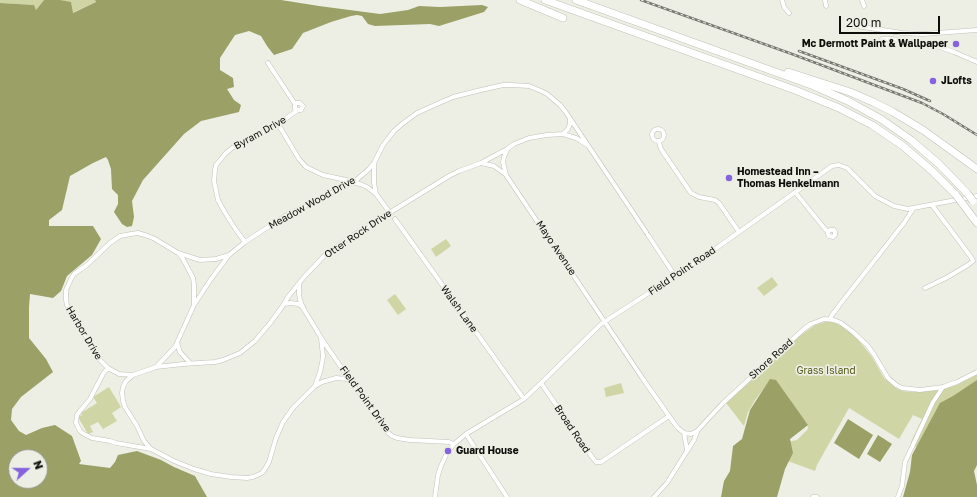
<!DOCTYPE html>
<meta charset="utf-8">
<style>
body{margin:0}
#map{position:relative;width:977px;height:497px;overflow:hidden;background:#edefe4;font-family:"Golos Text",sans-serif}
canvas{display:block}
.north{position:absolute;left:8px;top:449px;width:40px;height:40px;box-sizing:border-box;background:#edefe4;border:1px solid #93958d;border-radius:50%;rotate:69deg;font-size:11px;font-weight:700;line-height:16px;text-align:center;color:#0d0d0a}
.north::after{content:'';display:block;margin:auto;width:14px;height:18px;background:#8663de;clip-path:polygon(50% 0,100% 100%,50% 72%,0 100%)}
.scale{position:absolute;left:839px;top:16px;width:101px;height:18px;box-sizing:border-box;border:2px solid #0d0d0a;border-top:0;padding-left:5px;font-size:12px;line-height:14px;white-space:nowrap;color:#0d0d0a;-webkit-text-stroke:3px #edefe4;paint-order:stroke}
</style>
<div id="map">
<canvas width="977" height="497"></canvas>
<div class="north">N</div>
<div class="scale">200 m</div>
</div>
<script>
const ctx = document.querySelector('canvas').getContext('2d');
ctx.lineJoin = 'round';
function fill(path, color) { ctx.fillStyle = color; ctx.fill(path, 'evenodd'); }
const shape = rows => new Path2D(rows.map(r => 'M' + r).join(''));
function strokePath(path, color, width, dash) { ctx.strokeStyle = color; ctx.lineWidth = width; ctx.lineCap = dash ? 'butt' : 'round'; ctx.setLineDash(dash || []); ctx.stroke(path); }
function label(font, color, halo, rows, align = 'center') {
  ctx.font = font + ' "Golos Text",sans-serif'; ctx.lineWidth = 3.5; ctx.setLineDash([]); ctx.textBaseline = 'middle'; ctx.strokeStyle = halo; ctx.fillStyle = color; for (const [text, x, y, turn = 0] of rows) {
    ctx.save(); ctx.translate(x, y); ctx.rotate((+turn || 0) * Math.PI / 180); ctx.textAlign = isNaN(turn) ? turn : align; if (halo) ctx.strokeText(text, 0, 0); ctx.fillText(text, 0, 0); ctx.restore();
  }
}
fill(shape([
 [0,0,44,0,36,10,33,5,0,3],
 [60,0,95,0,96,2,72,13,71,3],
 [446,239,451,246,436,257,431,249],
 [772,277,778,285,764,296,757,288],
 [395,294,406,309,398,315,387,300],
 [825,322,831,322,838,324,848,331,857,338,872,357,884,378,896,388,902,391,913,392,940,390,959,384,977,374,977,385,917,448,911,442,922,419,913,415,899,439,849,408,817,465,815,471,785,460,787,442,797,440,807,430,808,428,807,423,768,383,755,400,748,412,744,426,726,403,798,337,815,325],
 [621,383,624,393,606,397,604,388],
 [109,387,121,407,112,413,117,421,103,429,98,422,90,426,93,432,88,434,78,417,82,415,81,413,97,403,93,397]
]), '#d0d5a6');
fill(shape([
 [44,0,60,0,71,2,73,13,96,2,95,0,281,0,319,6,380,14,408,10,419,6,440,7,482,5,488,7,484,12,439,26,430,24,375,26,368,24,362,16,357,15,351,16,331,22,303,33,292,49,274,55,267,46,261,36,249,31,235,35,220,58,220,70,233,78,234,87,227,89,234,100,241,105,239,112,201,121,184,134,143,180,132,201,134,217,132,226,127,227,122,224,114,212,118,204,118,195,112,189,111,169,108,160,106,157,93,163,70,176,62,210,49,220,49,226,93,226,101,239,92,255,67,276,61,291,53,298,30,294,29,307,29,338,46,359,53,372,21,397,12,409,11,420,19,431,26,435,42,428,55,425,72,436,81,461,79,464,110,468,115,462,118,455,137,451,161,460,174,467,195,476,207,497,0,497,0,3,34,5,36,10],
 [16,457,40,457,40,481,16,481],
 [770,379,776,380,808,425,790,439,793,453,785,469,777,497,721,497,724,481,730,471,733,446,742,439,750,410],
 [977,380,977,465,974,471,977,485,977,497,903,497,910,472,912,455,940,403,953,396],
 [848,419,873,435,859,459,834,443],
 [878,435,892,444,880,462,867,454]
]), '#9ba067');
const street = shape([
 [782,0,784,7,789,13],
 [825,0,826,6],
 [862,0,864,6],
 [850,25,902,33,923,34,977,30],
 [882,39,892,39,940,47,954,52,977,62],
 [268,63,295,104],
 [278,124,299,159,306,167,323,175,346,180,360,184,367,187,376,194],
 '652 135a6 6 0 1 1 12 0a6 6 0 1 1-12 0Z',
 [563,134,568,129,570,124,570,119],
 [659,142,661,149,691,193,699,197,715,200,719,203,739,232],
 [507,150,504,157,503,162,506,175,643,379,674,423,678,428,684,433,691,434,697,431,723,403,805,328,811,324,824,319,834,320,841,323,853,332,867,345,873,353,888,378,896,385,902,388,920,390,943,387,957,382,977,372],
 [481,163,494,166,505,174],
 [374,164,374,183,376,194,390,213],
 [795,192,825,229,828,232,828,234,829,236,833,237,835,235,835,232,834,230,830,230,828,232],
 [395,219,524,399],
 [648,235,675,276],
 [245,242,236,230,224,211,218,200,214,181,215,170,216,165,225,154,232,148,278,124,298,110,301,110,303,106,300,103,296,103,295,105,295,109,298,110],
 [178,253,183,259,193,278,194,285,194,304],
 [229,255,216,259,200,260,178,253,155,239,148,236,138,233,131,234,120,236,110,243,87,265,74,274,71,279,66,290,66,300,67,305,69,310,92,346,100,360,108,368,119,374,133,375,156,367,183,364,215,362,223,360,240,353,255,341,271,322,284,304,288,297,304,277,326,254,352,236,449,176,459,171,481,163,507,149,514,144,529,138,547,135,563,134,576,138,587,145],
 [299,283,299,294,300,300,303,308,325,344,386,431,392,436,397,438,410,440,449,442,454,444],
 [925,288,946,278,968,265,973,261,971,257,932,205],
 [284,304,291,303,298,304,303,307],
 [830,319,832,315,841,303,904,223,913,209],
 [177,343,180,352,190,363],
 [156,367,175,347,194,305,211,279,229,255,245,242,285,216,354,182,369,169,374,163,383,145,394,131,402,124,417,113,437,104,453,97,481,90,503,85,511,85,529,86,541,91,547,94,560,105,565,111,646,232],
 [108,368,103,374,90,399,80,411,77,415,76,423,80,431,84,434,92,438,110,441,116,443,151,449,174,461,194,469,211,474,231,477,247,478,253,477,262,473,265,469,269,462,276,438,283,422,293,408,315,386,322,382,336,378,347,379,352,381],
 [132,376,126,381,123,387,122,393,123,401,125,407,137,426,144,441,151,449],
 [541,383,592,457,596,462,601,462,604,460,669,416],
 [315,386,320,372,322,363,323,356,321,338],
 [684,433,687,450],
 [466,434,507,497],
 [435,497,438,475,441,466,447,453,454,444,466,434,524,399,541,383,601,324,675,276,718,247,832,166,839,165,847,168,875,196,894,206,908,209,977,196],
 [654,497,667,483,694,440,697,432],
 [813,497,817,497],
 [898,497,902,486,905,462,933,402,943,387]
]);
const highway = shape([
 [520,0,563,18],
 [545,0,795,90,839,108,872,125,903,146,931,170,956,195],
 [576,0,814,86,848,101,881,119,911,140,939,164,967,193],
 [788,72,850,92,873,102,893,112,923,130,977,169],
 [962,203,977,223]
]);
strokePath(street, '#c0c1b7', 5);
strokePath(highway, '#c0c1b7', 8);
strokePath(street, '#fff', 4);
strokePath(highway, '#fff', 7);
const rail = shape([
 [641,0,792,54,922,103,943,114,977,135],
 [799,51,903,89,930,101]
]);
strokePath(rail, '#777872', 2.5);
strokePath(rail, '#edefe4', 1, [3]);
const highwayBridge = shape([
 [967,193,973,201],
 [956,195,962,203]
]);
strokePath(highwayBridge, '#c0c1b7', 8, []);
strokePath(highwayBridge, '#fff', 7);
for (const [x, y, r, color] of [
 [956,44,4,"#8663de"],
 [933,81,4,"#8663de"],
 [729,178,4,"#8663de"],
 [448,451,4,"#8663de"]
]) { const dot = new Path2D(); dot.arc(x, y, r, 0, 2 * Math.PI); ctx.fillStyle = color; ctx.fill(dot); strokePath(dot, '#edefe4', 1.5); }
label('bold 10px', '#0d0d0a', '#edefe4', [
 ["Mc Dermott Paint & Wallpaper",948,44,"right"],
 ["JLofts",941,81],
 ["Homestead Inn –",737,172],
 ["Thomas Henkelmann",737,184],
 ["Guard House",456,451]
], 'left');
label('10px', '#0d0d0a', '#edefe4', [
 ["Byram Drive",260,133,-29],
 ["Meadow Wood Drive",312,203,-29],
 ["Otter Rock Drive",358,234,-34],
 ["Mayo Avenue",556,248,56],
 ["Field Point Road",682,271,-34],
 ["Walsh Lane",459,309,54],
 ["Harbor Drive",84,333,59],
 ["Shore Road",771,359,-42],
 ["Field Point Drive",365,399,54],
 ["Broad Road",572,429,56]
]);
label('10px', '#575b19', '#edefe4', [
 ["Grass Island",826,371]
]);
</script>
